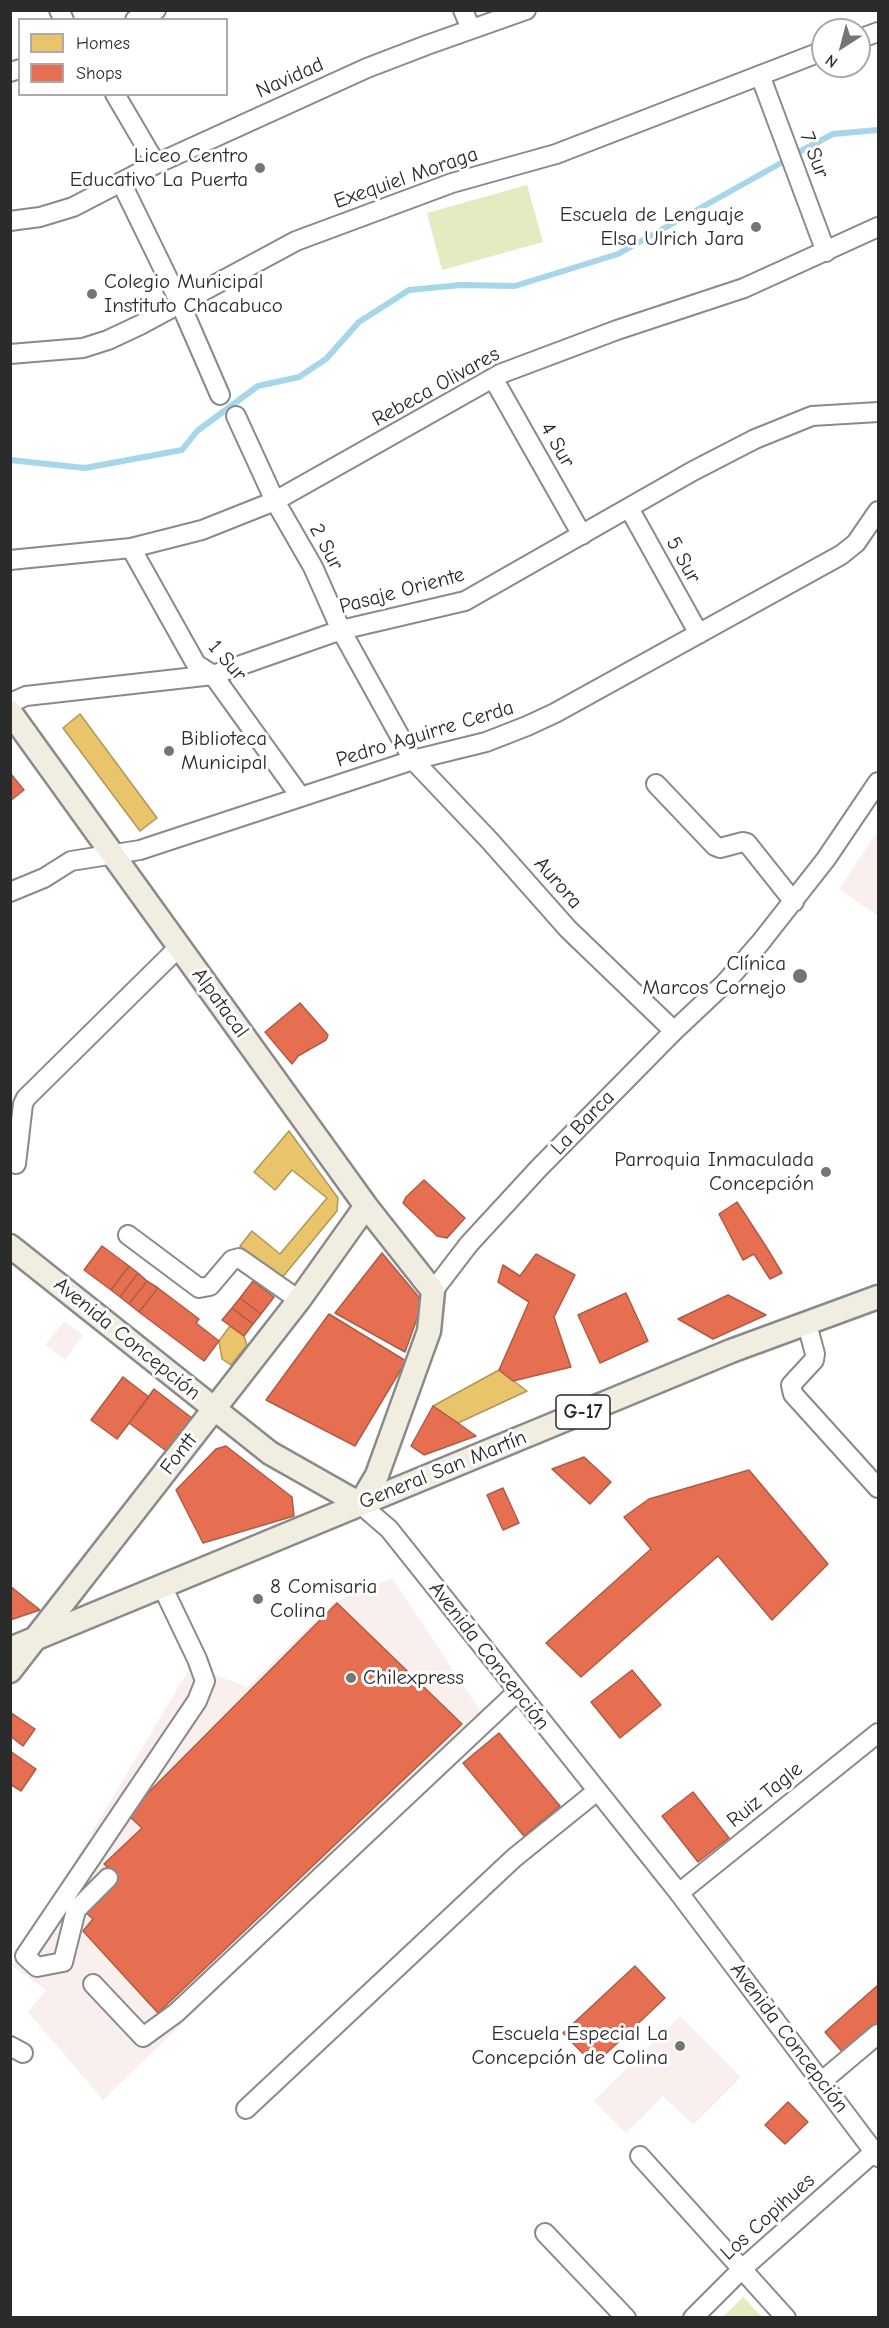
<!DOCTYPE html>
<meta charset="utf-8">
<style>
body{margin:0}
#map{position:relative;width:889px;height:2328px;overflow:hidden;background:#fff;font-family:"Comic Neue",sans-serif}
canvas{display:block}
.frame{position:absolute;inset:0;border:12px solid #2b2b2b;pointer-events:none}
.legend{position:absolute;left:18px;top:18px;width:210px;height:78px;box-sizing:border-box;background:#fff;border:2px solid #aaa;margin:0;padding:8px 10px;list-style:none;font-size:18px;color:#2b2b2b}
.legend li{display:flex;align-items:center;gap:12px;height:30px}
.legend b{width:30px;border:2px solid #aaa}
.north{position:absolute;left:811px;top:18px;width:60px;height:60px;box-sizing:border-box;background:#fff;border:2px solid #aaa;border-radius:50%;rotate:216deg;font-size:16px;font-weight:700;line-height:24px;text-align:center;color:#2b2b2b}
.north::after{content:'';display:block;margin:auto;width:21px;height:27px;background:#757575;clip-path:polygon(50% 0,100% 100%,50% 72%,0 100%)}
</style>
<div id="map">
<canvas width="889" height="2328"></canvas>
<div class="frame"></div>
<ul class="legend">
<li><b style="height:16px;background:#e9c46a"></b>Homes</li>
<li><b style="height:16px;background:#e76f51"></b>Shops</li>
</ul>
<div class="north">N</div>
</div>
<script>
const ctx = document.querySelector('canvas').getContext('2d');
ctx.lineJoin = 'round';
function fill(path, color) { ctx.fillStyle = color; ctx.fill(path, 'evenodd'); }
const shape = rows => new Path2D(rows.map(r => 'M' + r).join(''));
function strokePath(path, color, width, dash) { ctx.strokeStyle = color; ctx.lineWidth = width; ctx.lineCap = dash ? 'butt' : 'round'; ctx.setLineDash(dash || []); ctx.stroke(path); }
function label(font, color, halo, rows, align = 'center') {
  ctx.font = font + ' "Comic Neue",sans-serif'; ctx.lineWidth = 6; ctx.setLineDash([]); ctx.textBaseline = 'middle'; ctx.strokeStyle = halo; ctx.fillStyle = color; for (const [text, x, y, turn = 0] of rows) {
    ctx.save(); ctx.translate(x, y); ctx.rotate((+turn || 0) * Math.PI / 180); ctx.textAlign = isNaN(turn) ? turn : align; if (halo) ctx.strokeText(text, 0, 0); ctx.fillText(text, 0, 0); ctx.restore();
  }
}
fill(shape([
 [878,831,878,916,839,889],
 [64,1321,83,1335,65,1360,45,1345],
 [392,1578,491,1727,103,2100,28,2012,46,1990,12,1966,191,1666,247,1687,335,1602],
 [680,2016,741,2077,693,2125,663,2096,626,2133,594,2101]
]), '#f9f0ed');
fill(shape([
 [527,185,543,242,442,270,427,213],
 [743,2297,762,2317,723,2317]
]), '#e3ebc1');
const homes = shape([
 [80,714,157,818,140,831,63,728,80,714],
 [289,1131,338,1198,337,1211,281,1279,240,1246,252,1231,280,1254,327,1198,292,1170,275,1190,254,1172,289,1131],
 [230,1326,244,1336,247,1345,231,1365,222,1359,219,1341,230,1326],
 [499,1370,527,1391,458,1423,433,1406,499,1370]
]);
fill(homes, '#e9c46a');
strokePath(homes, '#b09657', 1.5);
const shops = shape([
 [10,773,24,790,10,801,10,773],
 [300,1003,328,1035,326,1040,298,1056,292,1064,265,1032,300,1003],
 [424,1180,465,1218,447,1238,437,1236,403,1203,406,1197,424,1180],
 [737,1202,767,1248,782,1273,770,1279,754,1254,743,1260,719,1214,737,1202],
 [102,1246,129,1266,111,1290,84,1270,102,1246],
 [382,1253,423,1302,405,1352,335,1313,382,1253],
 [536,1254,575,1275,554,1317,571,1367,513,1381,499,1370,529,1302,498,1282,503,1265,520,1276,536,1254],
 [129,1266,138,1273,120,1297,111,1290,129,1266],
 [138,1273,147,1281,129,1304,120,1297,138,1273],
 [147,1281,158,1288,139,1312,129,1304,147,1281],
 [253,1281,274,1297,261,1314,240,1298,253,1281],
 [158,1288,199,1319,196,1323,219,1341,204,1361,139,1312,158,1288],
 [626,1293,648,1341,600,1363,578,1315,626,1293],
 [728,1295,766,1315,713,1339,678,1319,728,1295],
 [240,1298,261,1314,253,1324,232,1308,240,1298],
 [232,1308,253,1324,244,1336,222,1320,232,1308],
 [329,1314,406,1361,355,1446,266,1400,329,1314],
 [123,1377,149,1397,117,1439,91,1420,123,1377],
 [154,1389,192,1418,192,1422,169,1453,129,1423,154,1389],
 [433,1406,458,1423,476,1436,424,1455,411,1446,433,1406],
 [226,1446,292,1497,294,1516,203,1543,176,1490,216,1449,226,1446],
 [584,1457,611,1482,590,1504,552,1469,584,1457],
 [749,1470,828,1564,772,1620,718,1556,581,1677,546,1643,651,1549,624,1517,649,1499,749,1470],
 [503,1488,519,1523,503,1530,487,1495,503,1488],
 [10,1586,40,1610,10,1620,10,1586],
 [337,1603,462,1724,158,2013,83,1931,93,1919,85,1912,118,1877,104,1864,142,1828,127,1814,337,1603],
 [632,1670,661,1705,620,1738,591,1702,632,1670],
 [10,1712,35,1729,23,1746,10,1736,10,1712],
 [499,1733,560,1806,524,1836,463,1763,499,1733],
 [10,1751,36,1769,21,1791,10,1784,10,1751],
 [693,1792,729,1838,698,1862,662,1816,693,1792],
 [635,1966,665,1998,594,2065,563,2033,635,1966],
 [878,1985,878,2026,845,2055,825,2032,878,1985],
 [788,2102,808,2122,785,2144,765,2125,788,2102]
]);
fill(shops, '#e76f51');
strokePath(shops, '#af5b46', 1.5);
strokePath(shape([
 [801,151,833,134,878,130],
 [10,460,85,468,182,450,197,431,258,386,299,377,326,359,359,322,409,290,461,285,515,286,618,254,781,163]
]), '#a5d6e9', 6);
const minor = shape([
 [59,10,64,20],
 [463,10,471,29],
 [135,20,156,10],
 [859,39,878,32],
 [10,72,20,69],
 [760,75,826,252],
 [115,94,156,164],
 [121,182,180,303,220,395],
 [10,221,40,217,73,207,156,164,367,68,427,45,526,10],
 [10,354,83,348,108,340,140,325,296,241,452,183,556,154,823,51],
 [493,378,582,535],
 [236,416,275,501,313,567,341,630,413,760,490,841,568,929,674,1031],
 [629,508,699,634],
 [131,548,196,664,213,675,300,796],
 [10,560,131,548,202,530,275,501,500,374,617,330,744,288,878,227],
 [10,703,26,696,213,675,341,630,465,601,693,471,755,439,812,416,878,412],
 [656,784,715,846,720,848,743,842,747,843,794,902],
 [10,892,44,878,71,861,140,850,413,760,486,742,527,726,555,713,841,555,856,543,878,511],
 [16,1164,23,1104,26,1098,180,946],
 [128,1235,199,1288,210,1286,232,1260,239,1258,299,1300],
 [433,1291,469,1244,539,1168,674,1031,725,983,760,943,826,859,878,782],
 [807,1324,815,1354,814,1360,791,1385,793,1394,878,1488],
 [360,1504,389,1529,679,1893,878,2157],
 [108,1878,76,1910,63,1962,37,1967,25,1956,197,1701,205,1681,197,1659,162,1586],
 [679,1893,878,1733],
 [93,1984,143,2037,176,2013,517,1692],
 [10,2046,23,2053],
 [821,2082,878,2034],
 [246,2109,514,1858,597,1791],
 [640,2156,786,2318],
 [545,2233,626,2318],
 [693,2318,742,2269,874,2152]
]);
const major = shape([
 [10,712,366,1206,433,1291,429,1331,377,1475,360,1504],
 [10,1246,270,1453,360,1504],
 [10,1649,731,1351,878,1297],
 [10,1671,299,1300,366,1206]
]);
strokePath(minor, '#8a8a8a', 22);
strokePath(major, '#8a8a8a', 27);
strokePath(minor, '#fff', 18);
strokePath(major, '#f1ede1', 22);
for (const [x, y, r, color] of [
 [260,168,6,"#757575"],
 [756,227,6,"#757575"],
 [92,294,6,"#757575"],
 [169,751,6,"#757575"],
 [800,976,8,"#757575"],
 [826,1172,6,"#757575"],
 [258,1599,6,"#757575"],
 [351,1678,6,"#757575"],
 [680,2046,6,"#757575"]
]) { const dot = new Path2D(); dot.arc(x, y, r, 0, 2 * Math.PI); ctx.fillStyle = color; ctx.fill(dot); strokePath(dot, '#fff', 2); }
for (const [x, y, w] of [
 [583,1412,54]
]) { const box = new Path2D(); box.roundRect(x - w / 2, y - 17, w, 34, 4.5); ctx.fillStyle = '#fff'; ctx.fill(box); strokePath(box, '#2b2b2b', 1.5); }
label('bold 20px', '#2b2b2b', null, [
 ["G-17",583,1412]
]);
label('21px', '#2b2b2b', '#fff', [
 ["Navidad",290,78,-24],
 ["7 Sur",814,155,69],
 ["Exequiel Moraga",406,178,-19],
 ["Rebeca Olivares",436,387,-29],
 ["4 Sur",557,445,60],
 ["2 Sur",326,547,62],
 ["5 Sur",683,560,61],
 ["Pasaje Oriente",402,591,-15],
 ["1 Sur",227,661,49],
 ["Pedro Aguirre Cerda",425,734,-17],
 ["Aurora",558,883,49],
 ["Alpatacal",220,1003,54],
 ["La Barca",583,1123,-46],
 ["Avenida Concepción",127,1339,39],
 ["Fontt",179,1454,-52],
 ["General San Martín",443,1470,-22],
 ["Avenida Concepción",489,1656,52],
 ["Ruiz Tagle",765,1795,-39],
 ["Avenida Concepción",789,2038,53],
 ["Los Copihues",768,2217,-42]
]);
label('21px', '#2b2b2b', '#fff', [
 ["Liceo Centro",248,156],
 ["Educativo La Puerta",248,180],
 ["Escuela de Lenguaje",744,215],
 ["Elsa Ulrich Jara",744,239],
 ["Colegio Municipal",104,282,"left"],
 ["Instituto Chacabuco",104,306,"left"],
 ["Biblioteca",181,739,"left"],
 ["Municipal",181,763,"left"],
 ["Clínica",786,964],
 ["Marcos Cornejo",786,988],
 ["Parroquia Inmaculada",814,1160],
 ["Concepción",814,1184],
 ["8 Comisaria",270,1587,"left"],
 ["Colina",270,1611,"left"],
 ["Chilexpress",363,1678,"left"],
 ["Escuela Especial La",668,2034],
 ["Concepción de Colina",668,2058]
], 'right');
</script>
